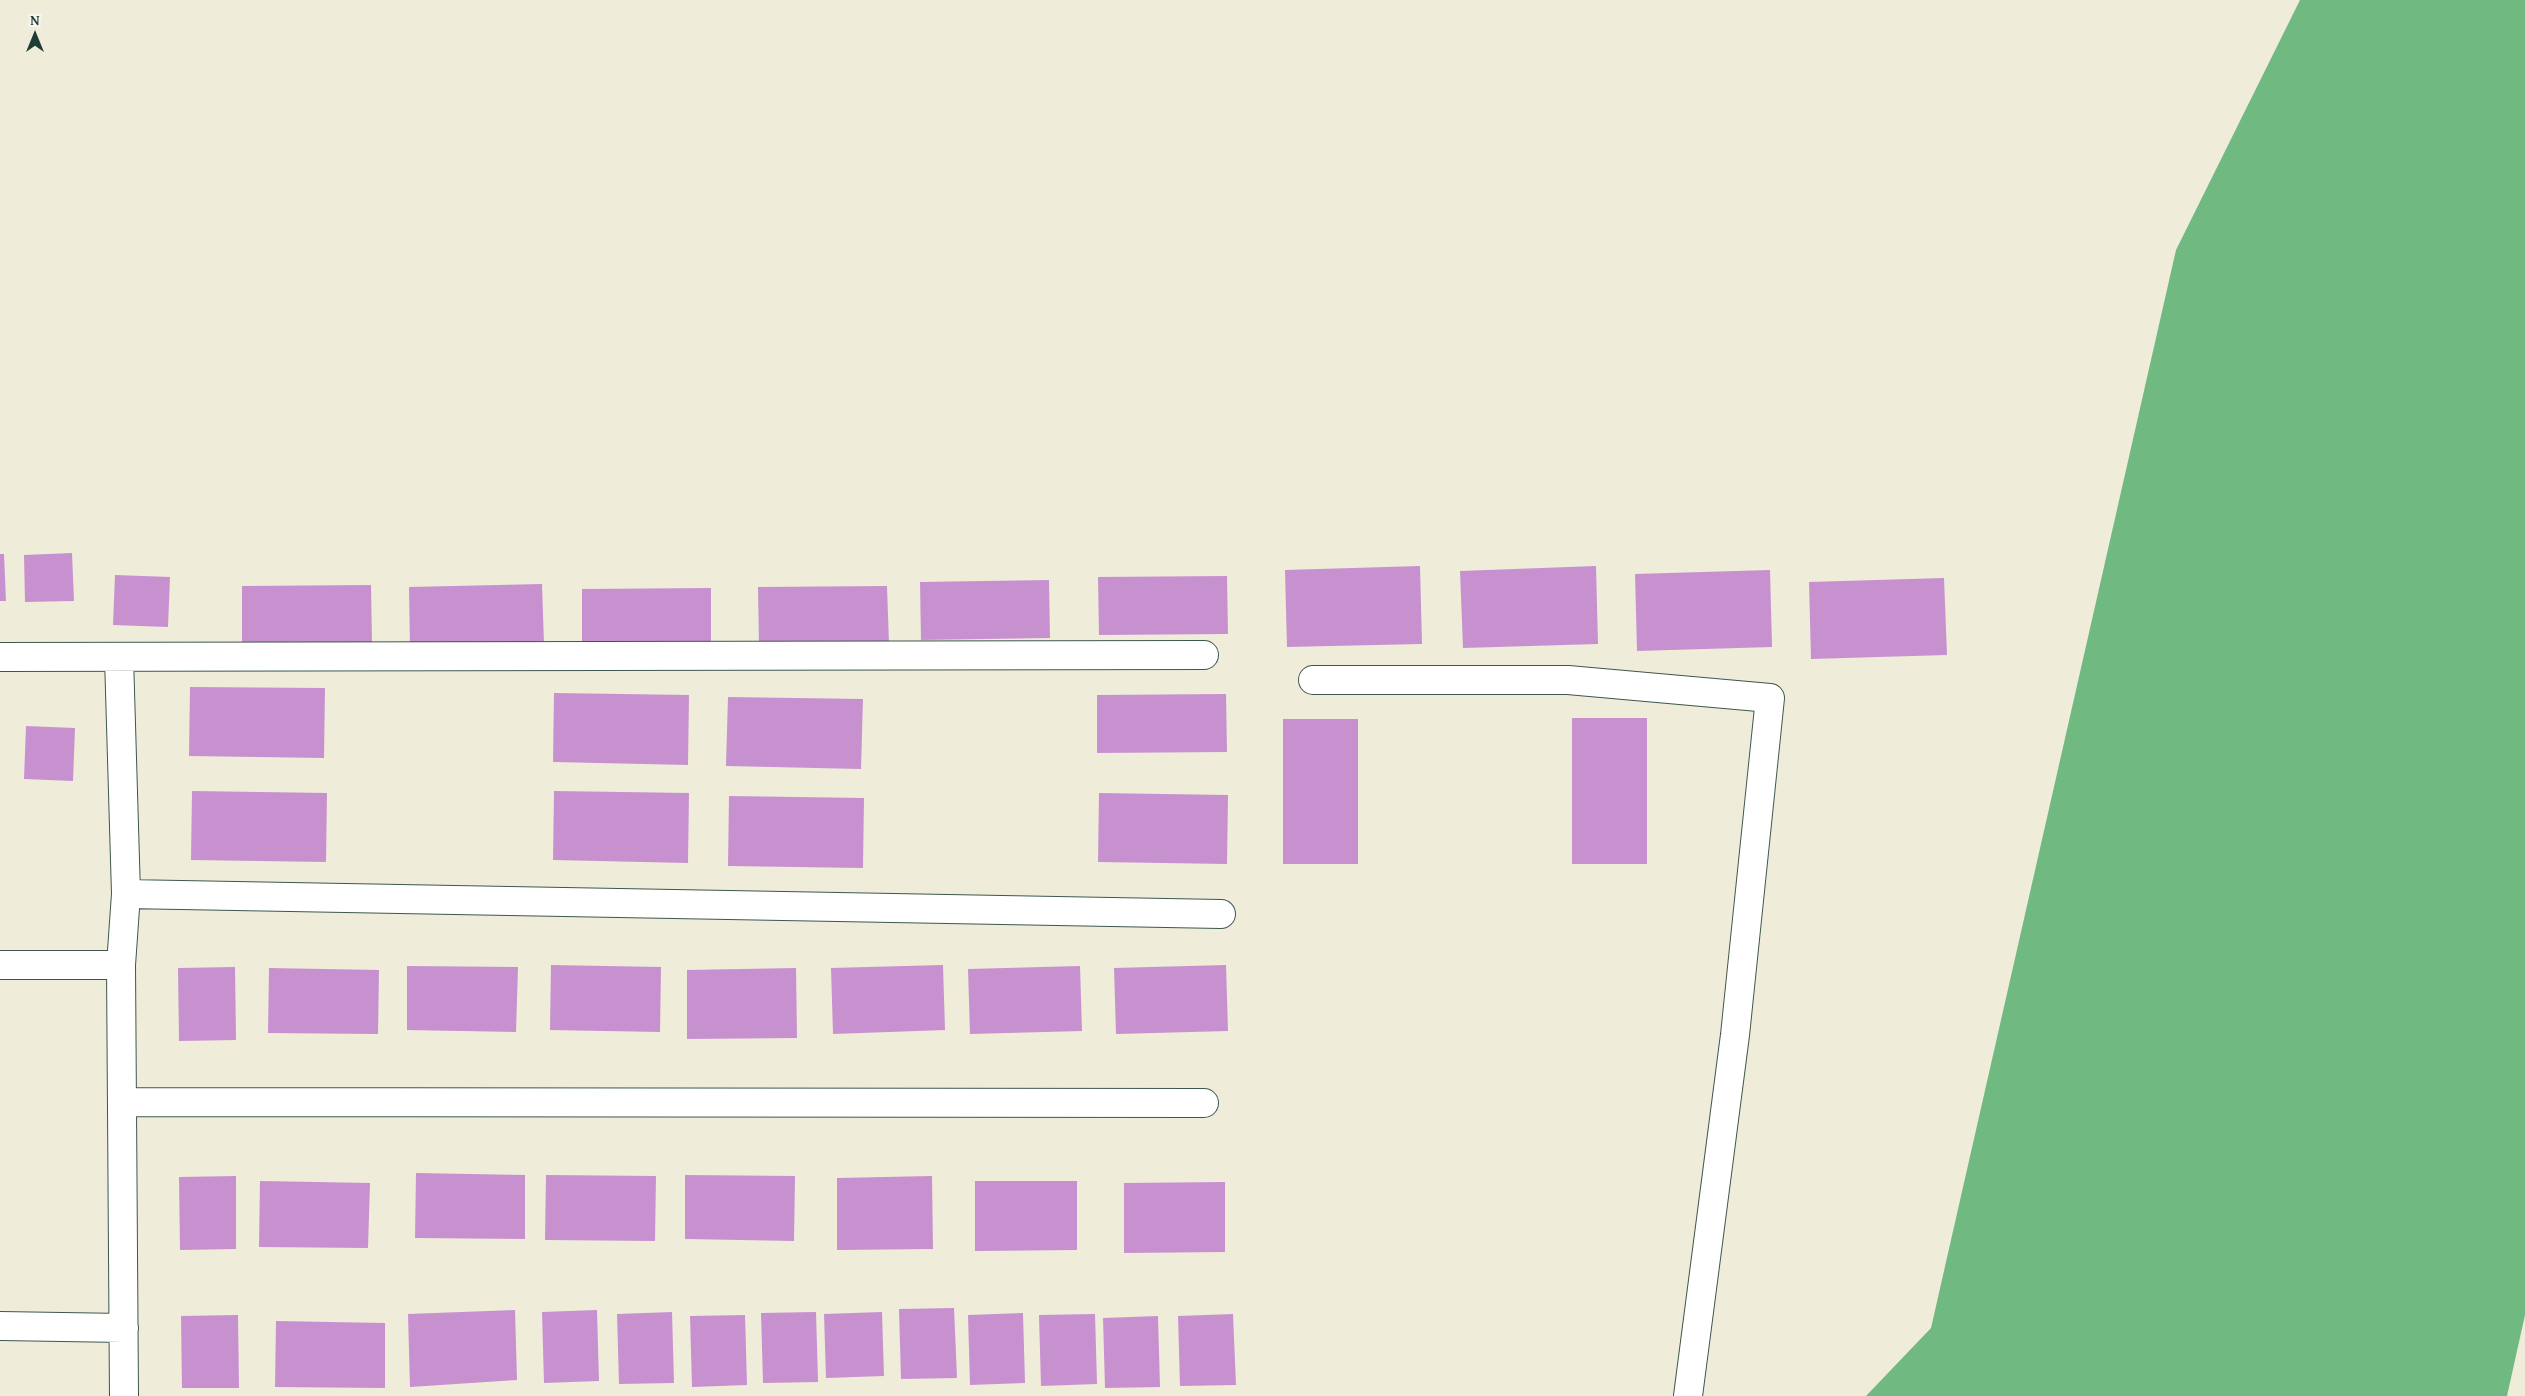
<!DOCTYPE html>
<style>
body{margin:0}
#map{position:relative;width:2525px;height:1396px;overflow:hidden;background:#efecda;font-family:"Gentium Book Plus",serif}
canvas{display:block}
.north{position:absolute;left:10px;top:10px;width:50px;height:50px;-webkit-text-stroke:4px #f6f6f2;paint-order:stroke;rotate:0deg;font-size:14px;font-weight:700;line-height:20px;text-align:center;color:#1f3d34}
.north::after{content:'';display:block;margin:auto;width:18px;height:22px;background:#1f3d34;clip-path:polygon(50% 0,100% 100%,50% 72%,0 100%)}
</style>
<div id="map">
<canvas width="2525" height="1396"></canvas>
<div class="north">N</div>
</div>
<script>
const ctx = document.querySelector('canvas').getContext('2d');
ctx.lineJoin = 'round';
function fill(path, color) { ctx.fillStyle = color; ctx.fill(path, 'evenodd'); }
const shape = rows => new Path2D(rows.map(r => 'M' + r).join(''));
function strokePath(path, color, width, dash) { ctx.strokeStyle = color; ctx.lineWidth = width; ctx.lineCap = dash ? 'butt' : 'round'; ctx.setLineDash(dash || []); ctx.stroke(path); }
fill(shape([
 [2300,0,2525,0,2525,1315,2507,1396,1866,1396,1931,1328,2176,250]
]), '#70b980');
fill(shape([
 [72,553,74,601,25,602,24,555],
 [0,554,4,554,6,601,0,601],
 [1420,566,1422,644,1287,647,1285,570],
 [1596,566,1598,644,1463,648,1460,571],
 [1770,570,1772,647,1637,651,1635,574],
 [115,575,170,577,168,627,113,625],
 [1227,576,1228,634,1099,635,1098,577],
 [1944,578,1947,655,1811,659,1809,582],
 [1049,580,1050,638,921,640,920,582],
 [542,584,544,644,410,647,409,587],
 [371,585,372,643,242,644,242,586],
 [887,586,889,644,759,645,758,587],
 [711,588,711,646,582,647,582,589],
 [190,687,325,688,324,758,189,756],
 [554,693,689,695,688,765,553,762],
 [1226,694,1227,752,1097,753,1097,695],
 [728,697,863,699,861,769,726,766],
 [1572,718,1647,718,1647,864,1572,864],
 [1283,719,1358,719,1358,864,1283,864],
 [26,726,75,728,73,781,24,779],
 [192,791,327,793,326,862,191,860],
 [554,791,689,793,688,863,553,860],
 [1099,793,1228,795,1227,864,1098,862],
 [729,796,864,798,863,868,728,866],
 [551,965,661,967,660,1032,550,1030],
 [943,965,945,1030,833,1034,831,968],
 [1226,965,1228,1031,1116,1034,1114,968],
 [407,966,518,967,516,1032,407,1030],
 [1080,966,1082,1031,970,1034,968,969],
 [235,967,236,1040,179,1041,178,968],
 [269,968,379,970,378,1034,268,1033],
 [796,968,797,1038,687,1039,687,970],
 [416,1173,525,1175,525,1239,415,1238],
 [546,1175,656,1176,655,1241,545,1240],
 [685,1175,795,1176,794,1241,685,1239],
 [236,1176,236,1249,180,1250,179,1177],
 [932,1176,933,1249,837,1250,837,1178],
 [260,1181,370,1183,368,1248,259,1247],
 [975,1181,1077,1181,1077,1250,975,1251],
 [1225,1182,1225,1252,1124,1253,1124,1183],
 [954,1308,957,1378,901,1379,899,1309],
 [515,1310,517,1380,410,1387,408,1314],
 [597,1310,599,1381,544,1383,542,1312],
 [672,1312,674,1383,619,1384,617,1314],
 [816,1312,818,1382,763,1383,761,1313],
 [882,1312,884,1376,826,1378,824,1314],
 [1023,1313,1025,1383,970,1385,968,1315],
 [1095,1314,1097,1384,1041,1386,1039,1315],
 [1233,1314,1236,1385,1180,1386,1178,1316],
 [238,1315,239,1388,182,1388,181,1316],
 [745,1315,747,1385,692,1387,690,1316],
 [1158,1316,1160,1387,1105,1388,1103,1318],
 [276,1321,385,1323,385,1388,275,1387]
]), '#c791d0');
const minor = shape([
 [0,657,1204,655],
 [119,657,126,894,121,965,124,1396],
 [1313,680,1568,680,1770,698,1735,1035,1688,1396],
 [126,894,1221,914],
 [0,965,121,965],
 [122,1102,1204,1103],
 [0,1326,124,1328]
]);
strokePath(minor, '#3e574d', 30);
strokePath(minor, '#fff', 28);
</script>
